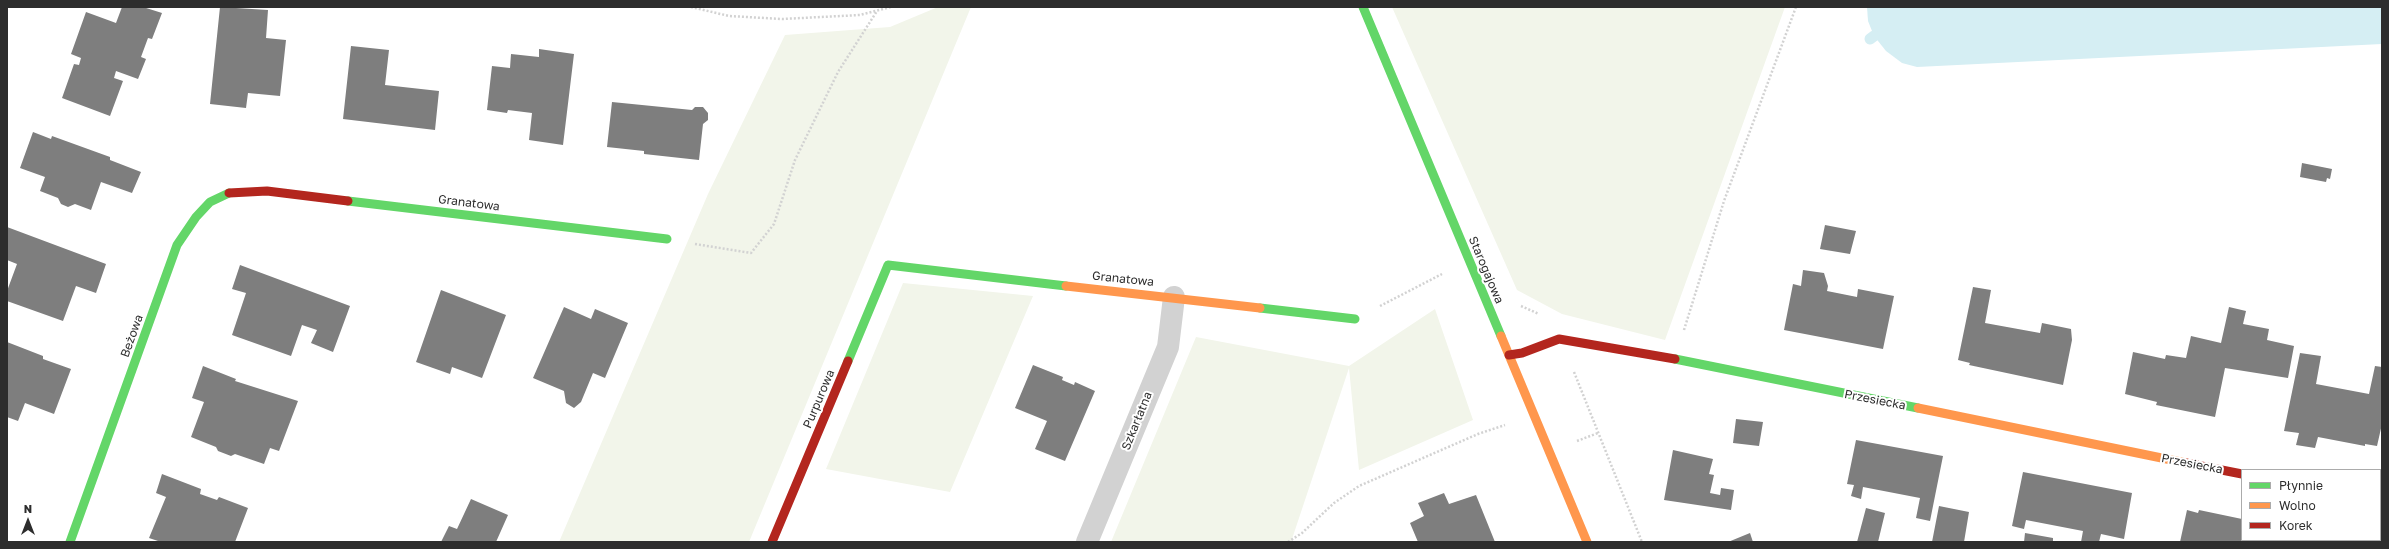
<!DOCTYPE html>
<meta charset="utf-8">
<style>
body{margin:0}
#map{position:relative;width:2389px;height:549px;overflow:hidden;background:#fff;font-family:"Golos Text",sans-serif}
canvas{display:block}
.frame{position:absolute;inset:0;border:8px solid #2d2d2d;pointer-events:none}
.legend{position:absolute;left:2241px;top:469px;width:140px;height:72px;box-sizing:border-box;background:#fff;border:1px solid #ababab;margin:0;padding:5px 7px;list-style:none;font-size:12px;color:#2d2d2d}
.legend li{display:flex;align-items:center;gap:8px;height:20px}
.legend b{width:20px;border:1px solid #ababab}
.north{position:absolute;left:8px;top:501px;width:40px;height:40px;-webkit-text-stroke:3px #fff;paint-order:stroke;rotate:0deg;font-size:11px;font-weight:700;line-height:16px;text-align:center;color:#2d2d2d}
.north::after{content:'';display:block;margin:auto;width:14px;height:18px;background:#2d2d2d;clip-path:polygon(50% 0,100% 100%,50% 72%,0 100%)}
</style>
<div id="map">
<canvas width="2389" height="549"></canvas>
<div class="frame"></div>
<ul class="legend">
<li><b style="height:5px;background:#63d668"></b>Płynnie</li>
<li><b style="height:5px;background:#ff974d"></b>Wolno</li>
<li><b style="height:5px;background:#b3261e"></b>Korek</li>
</ul>
<div class="north">N</div>
</div>
<script>
const ctx = document.querySelector('canvas').getContext('2d');
ctx.lineJoin = 'round';
function fill(path, color) { ctx.fillStyle = color; ctx.fill(path, 'evenodd'); }
const shape = rows => new Path2D(rows.map(r => 'M' + r).join(''));
function strokePath(path, color, width, dash) { ctx.strokeStyle = color; ctx.lineWidth = width; ctx.lineCap = dash ? 'butt' : 'round'; ctx.setLineDash(dash || []); ctx.stroke(path); }
function label(font, color, halo, rows, align = 'center') {
  ctx.font = font + ' "Golos Text",sans-serif'; ctx.lineWidth = 4; ctx.setLineDash([]); ctx.textBaseline = 'middle'; ctx.strokeStyle = halo; ctx.fillStyle = color; for (const [text, x, y, turn = 0] of rows) {
    ctx.save(); ctx.translate(x, y); ctx.rotate((+turn || 0) * Math.PI / 180); ctx.textAlign = isNaN(turn) ? turn : align; if (halo) ctx.strokeText(text, 0, 0); ctx.fillText(text, 0, 0); ctx.restore();
  }
}
fill(shape([
 [938,7,971,7,749,542,559,542,708,194,785,35,890,27],
 [1392,7,1785,7,1665,340,1562,314,1517,290],
 [903,283,1033,296,950,492,826,469],
 [1435,309,1473,420,1359,470,1349,368,1291,542,1111,542,1196,337,1349,366]
]), '#f2f5ea');
fill(shape([
 [1867,7,2382,7,2382,44,1917,67,1902,63,1886,51,1874,36,1868,21]
]), '#d5eef3');
strokePath(shape([
 [1870,39,1874,36]
]), '#d5eef3', 11);
fill(shape([
 [122,7,143,7,162,13,152,39,148,38,141,57,146,59,138,79,116,71,114,78,123,81,110,116,62,98,74,64,79,65,81,58,71,54,86,12,116,23],
 [220,7,268,10,266,38,286,40,280,96,248,93,246,108,210,104],
 [351,46,389,50,385,85,439,91,435,130,343,119],
 [539,49,574,54,563,145,529,140,532,113,508,110,507,113,487,110,492,66,510,68,511,54,539,57],
 [612,102,692,110,695,107,703,107,708,113,708,120,703,124,699,160,644,154,644,151,607,147],
 [33,132,51,139,52,136,110,157,110,160,141,172,132,193,101,182,91,210,75,204,68,207,61,204,58,198,40,191,45,177,20,168],
 [2302,163,2332,169,2330,179,2327,178,2326,182,2300,177],
 [1825,225,1856,231,1850,254,1820,249],
 [7,227,106,264,96,293,76,286,63,321,7,301,7,291,17,264,7,260],
 [240,265,350,306,333,352,311,343,317,330,302,325,291,356,232,335,246,293,232,289],
 [1803,270,1824,273,1828,286,1827,291,1857,297,1858,289,1894,296,1883,349,1784,330,1793,284,1801,286],
 [1973,287,1991,290,1985,323,2040,333,2042,323,2071,329,2072,340,2063,385,1969,365,1970,363,1958,360],
 [441,290,506,315,482,378,452,367,450,374,416,362],
 [564,307,591,319,595,309,628,323,605,378,593,373,581,402,574,408,566,403,564,391,533,378],
 [2229,307,2246,311,2243,324,2269,329,2267,340,2294,346,2288,378,2225,368,2215,417,2156,405,2157,402,2125,394,2133,352,2165,359,2166,355,2186,358,2191,336,2221,343],
 [7,342,43,356,43,359,71,369,54,414,25,403,18,421,7,417],
 [2300,353,2321,356,2316,384,2369,394,2375,366,2382,367,2382,424,2377,446,2365,444,2365,446,2318,437,2315,448,2296,445,2299,433,2284,431],
 [1033,365,1063,377,1062,380,1074,385,1075,382,1095,391,1065,461,1035,449,1047,421,1015,408],
 [203,366,236,379,235,381,298,401,279,451,270,448,264,464,235,454,231,456,218,451,216,447,191,437,204,402,192,398],
 [1736,419,1763,422,1759,446,1733,443],
 [1856,440,1943,456,1930,521,1916,518,1920,498,1863,487,1861,499,1851,496,1854,485,1847,484],
 [1673,450,1713,459,1709,474,1714,475,1710,493,1720,495,1721,488,1734,490,1731,510,1664,500],
 [2023,472,2132,493,2124,539,2101,534,2099,542,2081,542,2083,531,2026,520,2024,529,2012,526],
 [162,474,201,489,200,494,217,500,219,497,248,508,235,542,161,542,149,538,166,497,156,493],
 [1444,493,1449,504,1476,495,1495,542,1418,542,1410,523,1424,516,1418,503],
 [471,499,508,515,496,542,441,542,449,526,457,529],
 [1939,506,1969,512,1964,542,1932,542],
 [1866,508,1885,513,1878,542,1857,542],
 [2187,510,2198,513,2199,510,2242,519,2242,540,2289,540,2288,542,2180,542],
 [1750,533,1753,542,1728,542],
 [2025,533,2053,538,2053,542,2024,542]
]), '#7e7e7e');
strokePath(shape([
 [691,7,729,16,782,19,860,15,891,7],
 [695,244,751,253,774,224,795,160,838,72,877,11],
 [1380,306,1442,274],
 [1521,306,1539,314],
 [1684,330,1724,201,1796,7],
 [1574,372,1642,542],
 [1577,441,1598,433],
 [1288,542,1302,533,1334,503,1359,486,1478,434,1505,425]
]), '#d2d2d2', 2.5, [2, 2]);
strokePath(shape([
 [2380,502,2382,502],
 [1087,542,1168,347,1174,297]
]), '#d2d2d2', 22);
strokePath(shape([
 [1363,7,1501,336],
 [348,201,667,239],
 [1260,308,1355,319],
 [1675,359,1918,408],
 [848,361,888,265,1066,286],
 [70,542,177,245,196,217,210,202,229,193]
]), '#63d668', 9);
strokePath(shape([
 [1066,286,1260,308],
 [1501,336,1587,542],
 [1918,408,2186,463]
]), '#ff974d', 9);
strokePath(shape([
 [229,193,267,191,348,201],
 [1509,355,1522,353,1559,339,1675,359],
 [2186,463,2242,474],
 [772,542,848,361]
]), '#b3261e', 9);
label('12px', '#2d2d2d', '#fff', [
 ["Granatowa",469,203,7],
 ["Starogajowa",1486,270,67],
 ["Granatowa",1123,279,6],
 ["Beżowa",132,336,-70],
 ["Purpurowa",819,399,-67],
 ["Przesiecka",1875,400,11],
 ["Szkarłatna",1137,421,-68],
 ["Przesiecka",2192,464,11]
]);
</script>
